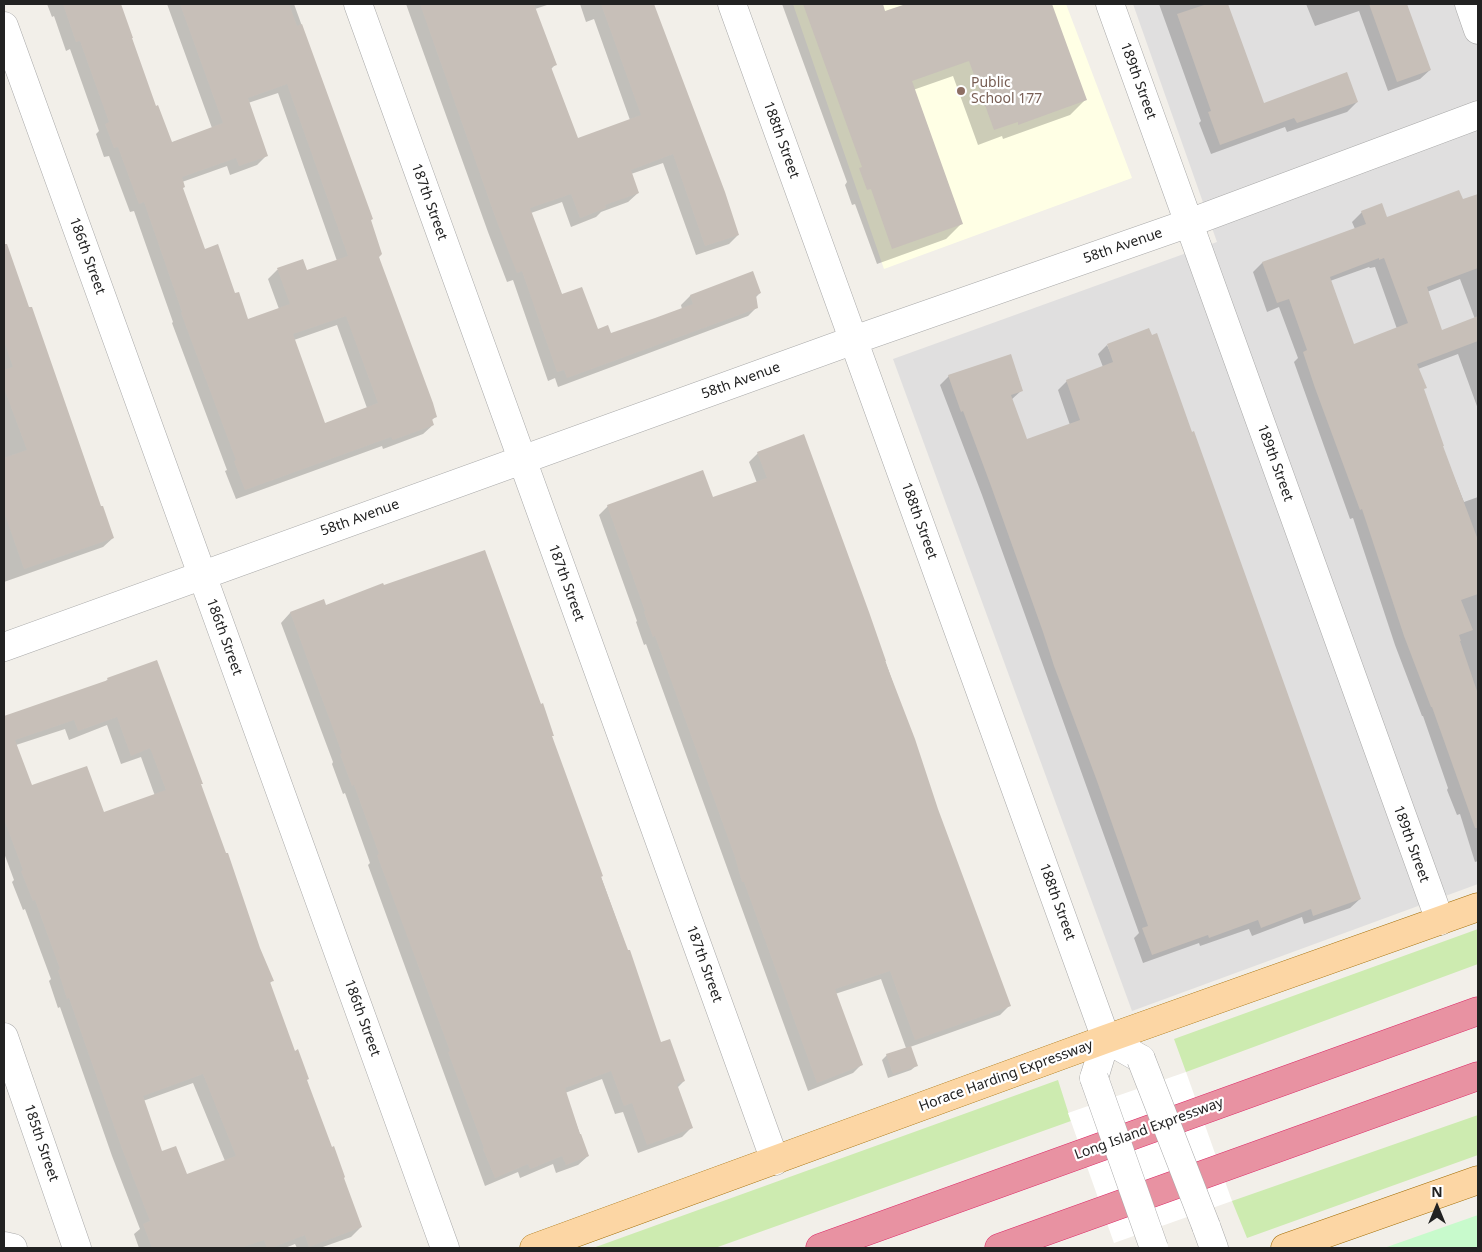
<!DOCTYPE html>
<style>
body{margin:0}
#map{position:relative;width:1482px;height:1252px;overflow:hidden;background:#f2efe9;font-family:"Noto Sans",sans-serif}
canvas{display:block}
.frame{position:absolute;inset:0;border:5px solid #222;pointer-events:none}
.north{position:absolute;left:1412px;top:1182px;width:50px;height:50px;-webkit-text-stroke:4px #fff;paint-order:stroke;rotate:0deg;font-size:14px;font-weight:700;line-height:20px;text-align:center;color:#222}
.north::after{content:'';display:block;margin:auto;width:18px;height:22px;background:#222;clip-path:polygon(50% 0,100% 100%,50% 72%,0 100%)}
</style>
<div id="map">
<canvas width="1482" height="1252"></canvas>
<div class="frame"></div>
<div class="north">N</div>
</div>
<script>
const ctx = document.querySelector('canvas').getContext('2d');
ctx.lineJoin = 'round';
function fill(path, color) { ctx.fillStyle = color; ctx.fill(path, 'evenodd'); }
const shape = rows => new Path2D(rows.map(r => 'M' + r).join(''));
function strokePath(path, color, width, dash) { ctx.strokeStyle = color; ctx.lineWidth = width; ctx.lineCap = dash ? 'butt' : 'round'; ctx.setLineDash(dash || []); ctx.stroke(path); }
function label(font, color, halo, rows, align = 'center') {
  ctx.font = font + ' "Noto Sans",sans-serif'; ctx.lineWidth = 4.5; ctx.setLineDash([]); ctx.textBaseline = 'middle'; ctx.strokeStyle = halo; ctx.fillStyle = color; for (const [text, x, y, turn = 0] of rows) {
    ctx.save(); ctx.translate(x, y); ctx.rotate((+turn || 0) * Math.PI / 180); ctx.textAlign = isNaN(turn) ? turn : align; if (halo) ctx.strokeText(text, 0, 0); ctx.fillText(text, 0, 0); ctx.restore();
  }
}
fill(shape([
 [1133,4,1478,4,1478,884,1132,1011,893,359,1217,242]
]), '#e0dfdf');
fill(shape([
 [793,4,1066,4,1132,178,884,269]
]), '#ffffe5');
fill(shape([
 [1478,929,1478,964,1186,1072,1174,1039],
 [1058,1080,1071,1121,715,1248,593,1248],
 [1478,1115,1478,1155,1247,1238,1232,1201]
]), '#cdebb0');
fill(shape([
 [1478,1215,1478,1248,1384,1248]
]), '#c8facc');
fill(shape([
 [1186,1072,1232,1201,1114,1243,1068,1113]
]), '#fff');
fill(shape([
 [47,4,120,4,155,107,171,143,212,128,167,4,294,4,372,219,370,220,378,257,435,417,431,421,433,425,423,434,383,449,382,446,236,499,225,471,227,470,172,323,173,322,134,211,130,212,109,156,104,157,96,134,99,131,70,49,66,51,54,16,52,17],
 [278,93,337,261,306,271,302,261,277,270,268,279,279,309,247,320,235,295,204,251,182,189,182,182,227,166,230,175,257,165,266,156,248,103],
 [337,325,367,408,324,424,294,340],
 [406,4,550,4,535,9,556,64,551,69,577,139,630,120,594,19,586,22,580,4,653,4,724,193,738,235,729,244,696,255,663,163,631,174,638,193,628,202,601,212,596,217,571,227,562,202,531,213,562,295,597,330,610,335,682,309,681,305,690,296,760,293,755,298,757,307,748,316,558,387,555,378,548,381,513,280,507,282,488,232],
 [782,4,882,4,885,12,909,4,1051,4,1085,100,1070,115,1003,139,1002,136,978,145,953,76,913,90,961,224,946,239,877,264,855,204,852,205,845,185,847,182],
 [1159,4,1227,4,1263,104,1357,102,1347,112,1287,132,1285,127,1211,154,1199,123,1201,121],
 [1306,4,1406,4,1430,70,1420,79,1388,91,1359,11,1315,26],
 [1475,196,1478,203,1478,409,1458,354,1418,369,1423,390,1442,447,1464,502,1478,497,1478,861,1475,862,1460,814,1457,815,1447,790,1448,788,1423,716,1422,716,1395,645,1353,518,1350,519,1294,362,1298,358,1279,307,1267,312,1253,272,1262,263,1355,229,1352,222,1362,212,1386,218,1462,201],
 [1369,267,1370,268,1375,267,1397,329,1353,345,1330,281],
 [1460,279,1475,319,1441,331,1427,292],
 [11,259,101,508,113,538,103,547,4,582,4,262],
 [1107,345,1360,899,1350,908,1304,924,1302,917,1252,936,1249,929,1200,946,1199,943,1143,963,1134,938,1139,933,982,495,940,385,949,376,1022,390,1011,400,1026,441,1070,425,1058,390,1067,381,1103,367,1098,354],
 [758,453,885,660,937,810,1009,1006,1000,1015,910,1047,916,1066,911,1070,888,1078,882,1060,887,1055,906,1048,881,979,835,994,862,1064,853,1073,808,1091,646,644,644,645,636,622,637,621,599,515,608,506,712,498,757,483,749,462],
 [323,601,325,606,551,737,661,1044,684,1081,677,1088,691,1128,682,1137,638,1153,623,1112,615,1114,602,1079,565,1093,588,1156,578,1165,556,1173,553,1164,520,1178,518,1172,485,1186,368,865,370,863,345,793,343,794,332,764,333,762,281,623,290,613],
 [108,679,202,783,200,785,259,949,273,980,269,984,361,1227,351,1237,320,1248,297,1248,295,1244,285,1248,139,1248,134,1234,140,1229,112,1156,60,1007,58,1008,49,981,51,979,25,909,23,910,12,882,14,880,4,853,4,717,105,682],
 [107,725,121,764,141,757,155,796,103,814,31,787,16,745,65,729,69,740],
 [193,1083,225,1161,186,1175,161,1152,143,1101]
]), '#0003');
fill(shape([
 [63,4,121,4,133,38,132,38,156,106,158,105,172,142,223,123,180,4,289,4,297,26,302,24,373,219,371,220,382,254,379,257,433,403,437,417,432,419,434,425,393,440,391,437,245,490,234,461,236,460,181,313,182,312,144,202,139,204,118,147,114,148,105,124,109,122,80,41,76,42],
 [287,84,348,256,307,270,303,259,277,268,290,304,248,319,239,292,235,293,218,244,205,249,183,188,185,187,182,177,236,158,239,166,268,156,248,98],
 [346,316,378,403,325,423,293,334],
 [420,4,534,4,557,65,551,67,578,138,641,115,601,4,654,4,725,192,739,235,705,246,673,154,631,170,639,193,605,205,606,208,580,218,571,194,530,208,562,294,582,287,598,329,608,325,611,333,655,318,693,304,690,295,753,271,761,293,756,295,758,308,567,378,564,370,557,372,522,271,517,273,497,222],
 [803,4,883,4,885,11,906,4,1052,4,1087,100,1018,125,1018,122,994,130,969,61,912,81,963,224,892,249,871,189,867,190,859,168,862,167],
 [1207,4,1228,4,1264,103,1347,72,1358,102,1297,123,1294,118,1220,145,1208,112,1211,111,1177,14],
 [1369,4,1407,4,1431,70,1397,82],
 [1459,190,1463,199,1478,194,1478,268,1427,287,1442,330,1478,316,1478,341,1417,364,1427,388,1424,389,1444,446,1443,446,1478,540,1478,594,1461,600,1473,630,1459,635,1461,641,1460,641,1478,694,1478,828,1475,828,1432,707,1431,707,1404,636,1362,509,1360,510,1315,388,1303,352,1307,350,1289,299,1277,303,1262,262,1366,224,1361,211,1382,203,1387,217],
 [1379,258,1379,260,1384,258,1408,323,1354,344,1330,277],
 [4,244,7,244,29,307,32,307,101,506,103,506,114,538,24,569,4,512,4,458,27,450,4,388,4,370,13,367,4,340],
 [1149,328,1152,335,1157,333,1192,432,1194,431,1361,899,1313,916,1311,909,1261,928,1258,920,1209,938,1208,935,1152,955,1142,928,1148,926,1097,781,1054,666,1043,632,991,486,963,411,961,412,948,375,1011,354,1023,391,1011,395,1027,439,1080,420,1066,380,1113,362,1107,344],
 [804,434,869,612,886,661,885,661,915,739,938,809,1011,1006,915,1040,890,971,835,989,863,1065,817,1083,744,882,742,882,735,857,655,636,653,637,644,612,645,611,607,505,703,470,713,497,767,478,757,452],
 [485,550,541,704,543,703,554,736,552,736,603,876,601,877,628,950,630,950,661,1042,670,1039,685,1081,677,1084,693,1128,647,1145,632,1103,624,1106,611,1071,565,1088,580,1134,581,1134,589,1156,566,1165,562,1156,530,1169,528,1164,495,1178,483,1149,484,1148,448,1052,450,1051,377,855,379,854,354,785,352,786,340,754,342,753,290,612,324,599,326,605,383,583,384,585],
 [157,660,203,784,201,784,226,853,228,853,260,948,274,981,270,982,295,1051,298,1049,309,1079,307,1080,332,1147,334,1146,345,1177,344,1178,362,1227,309,1247,305,1235,271,1248,267,1248,264,1240,240,1248,152,1248,143,1224,150,1221,121,1146,69,998,67,999,58,970,60,969,35,900,33,901,21,871,23,870,4,819,4,716,108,680,107,678],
 [117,717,131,756,150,748,166,790,104,812,87,766,32,785,15,740,74,720,78,731],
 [203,1074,236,1156,187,1174,176,1146,162,1151,143,1096],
 [911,1046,918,1066,893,1074,886,1054]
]), '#c7bfb8');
const minor = shape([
 [358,4,775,1161],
 [732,4,1106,1039,1094,1078],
 [1110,4,1440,921],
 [1469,4,1478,30],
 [4,26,445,1248],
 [4,647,854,340,1189,223,1478,115],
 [4,1037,77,1248],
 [1106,1039,1141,1059],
 [1206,1226,1214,1248],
 [4,1246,13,1248]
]);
const major = shape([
 [534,1248,1106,1039,1478,907],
 [1285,1248,1478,1180]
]);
const highway = shape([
 [820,1248,1478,1011],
 [999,1248,1478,1076]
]);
strokePath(minor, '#a9a9a9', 29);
strokePath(major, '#a06b00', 29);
strokePath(highway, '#dc2a67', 29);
strokePath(minor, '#fff', 28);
strokePath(major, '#fcd6a4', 28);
strokePath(highway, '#e892a2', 28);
const minorBridge = shape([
 [1141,1059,1206,1226],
 [1094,1078,1154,1248]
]);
strokePath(minorBridge, '#a9a9a9', 29, []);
strokePath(minorBridge, '#fff', 28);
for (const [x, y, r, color] of [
 [961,91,5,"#8d6e63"]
]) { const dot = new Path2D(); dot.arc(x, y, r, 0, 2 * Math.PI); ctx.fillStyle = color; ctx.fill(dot); strokePath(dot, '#fff', 2); }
label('14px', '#222', '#fff', [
 ["189th Street",1138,81,70],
 ["188th Street",781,140,70],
 ["187th Street",429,202,70],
 ["58th Avenue",1123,246,-19],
 ["186th Street",87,256,70],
 ["58th Avenue",741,381,-20],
 ["189th Street",1275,463,70],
 ["58th Avenue",360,518,-20],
 ["188th Street",919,521,70],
 ["187th Street",566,583,70],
 ["186th Street",224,637,70],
 ["189th Street",1411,844,70],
 ["188th Street",1057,902,70],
 ["187th Street",704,964,70],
 ["186th Street",362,1018,70],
 ["Horace Harding Expressway",1006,1076,-20],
 ["Long Island Expressway",1149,1129,-20],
 ["185th Street",41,1143,71]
]);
label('14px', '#785e54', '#fff', [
 ["Public",971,83],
 ["School 177",971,99]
], 'left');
</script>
